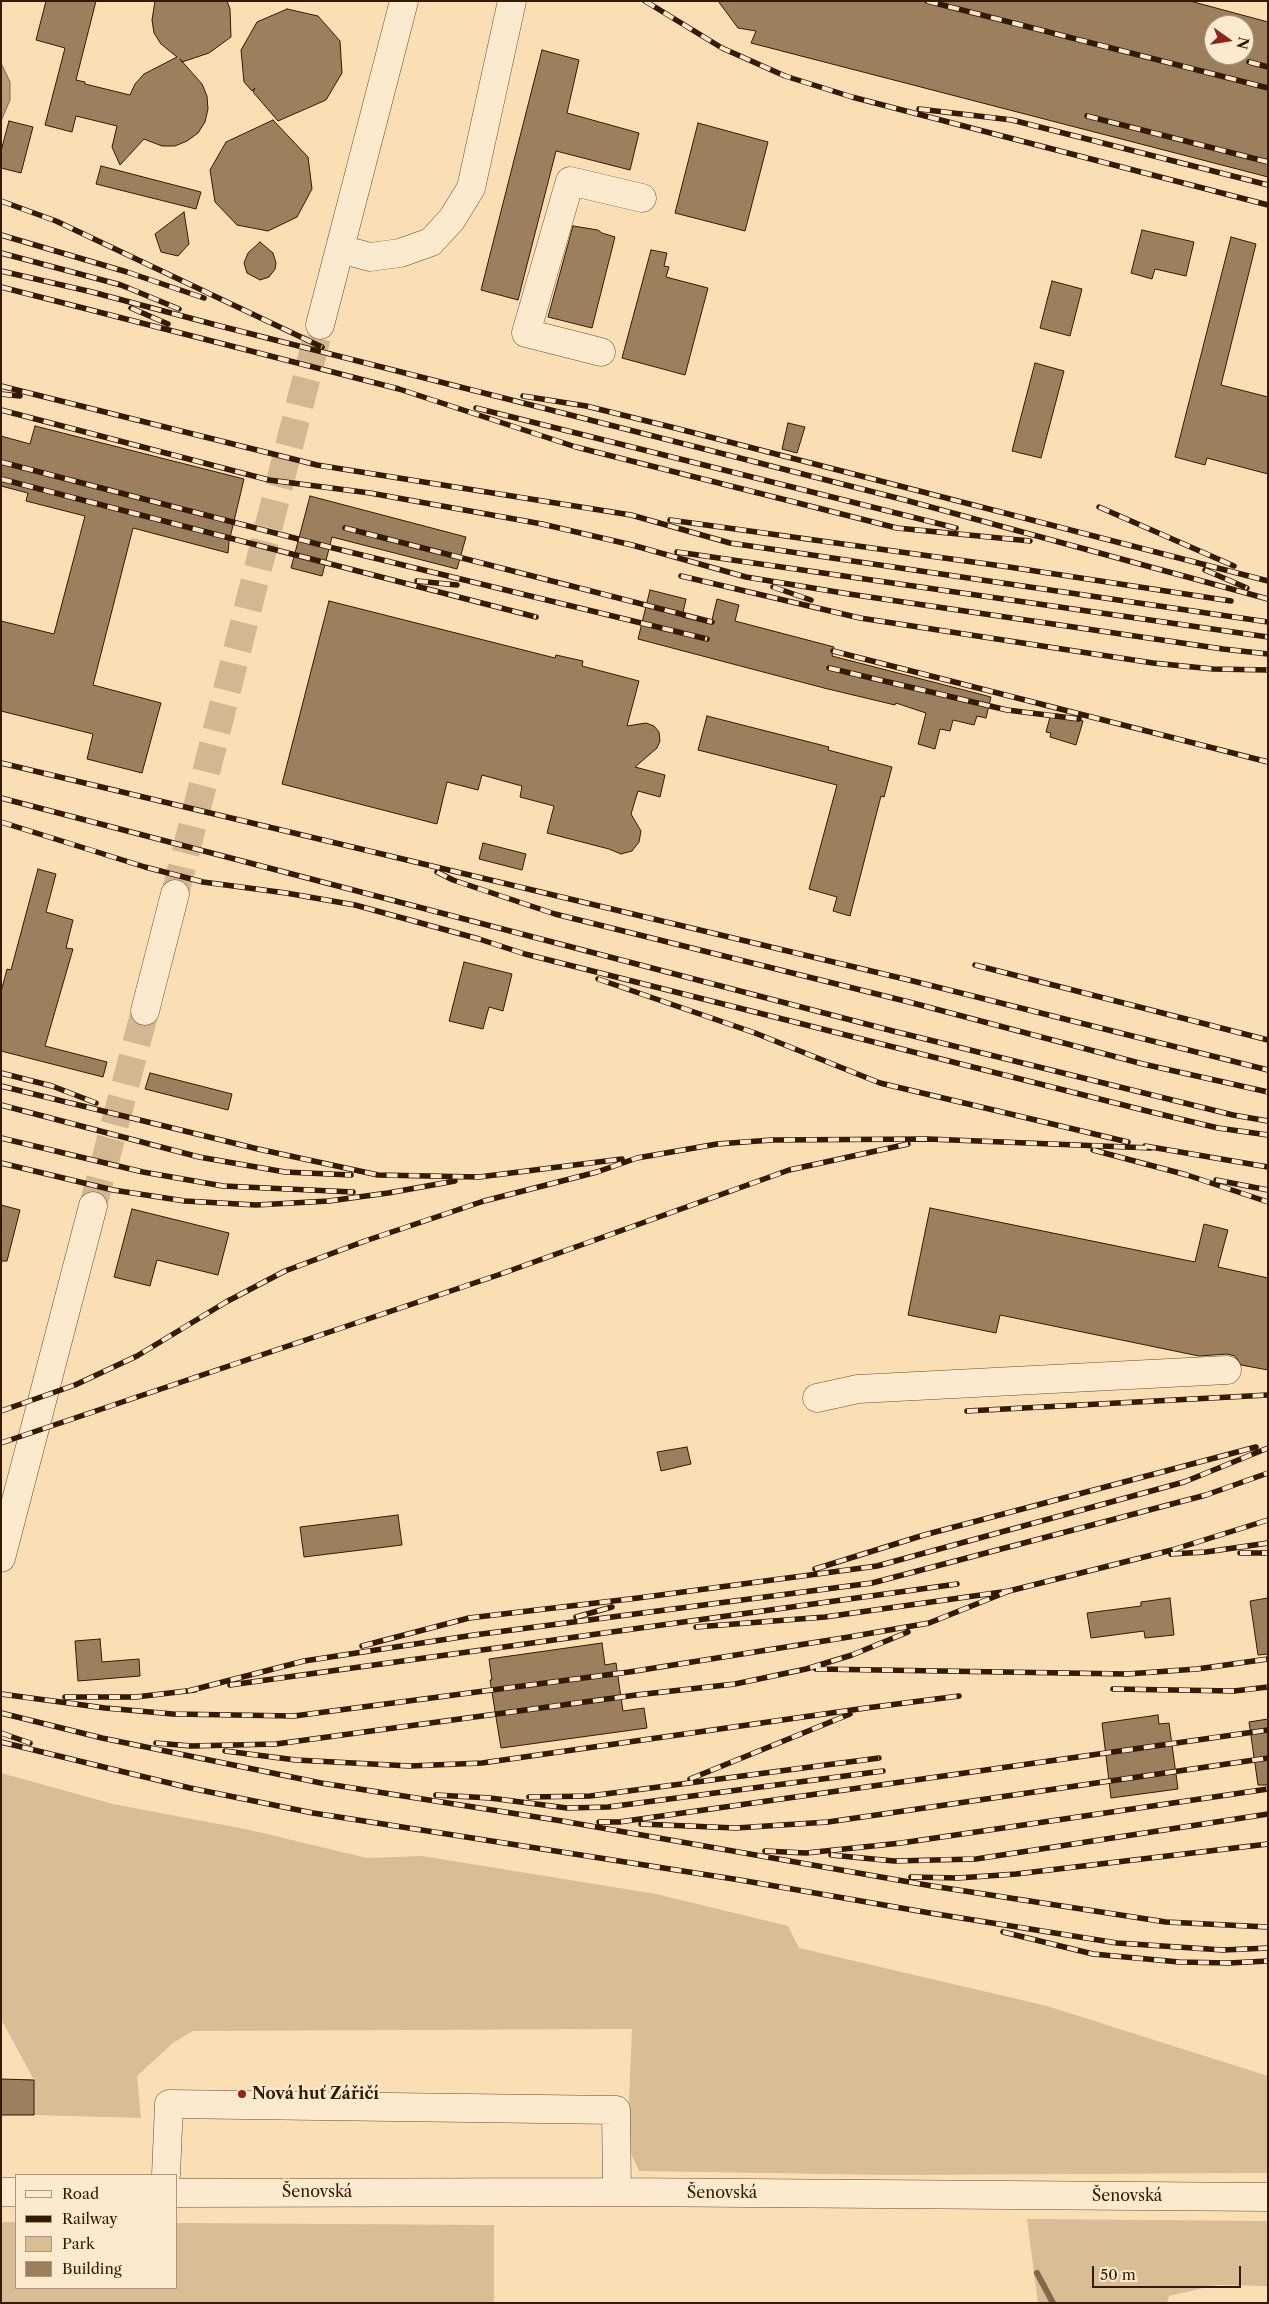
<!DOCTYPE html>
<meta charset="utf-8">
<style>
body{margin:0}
#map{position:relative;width:1269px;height:2304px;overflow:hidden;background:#fbdfb4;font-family:"Libre Caslon Text",serif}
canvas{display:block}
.frame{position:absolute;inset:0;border:2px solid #351900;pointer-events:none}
.legend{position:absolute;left:15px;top:2174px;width:162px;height:115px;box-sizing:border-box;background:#fceace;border:1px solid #ac967c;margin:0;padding:6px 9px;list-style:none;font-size:15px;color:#351900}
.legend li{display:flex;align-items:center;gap:10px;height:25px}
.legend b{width:25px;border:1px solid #ac967c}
.north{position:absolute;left:1204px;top:15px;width:50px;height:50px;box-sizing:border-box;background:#fceace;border:1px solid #ac967c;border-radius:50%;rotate:103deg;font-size:14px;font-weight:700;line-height:20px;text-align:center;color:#351900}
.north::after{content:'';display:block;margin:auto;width:18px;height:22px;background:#8f2418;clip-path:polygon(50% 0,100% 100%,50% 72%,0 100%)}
.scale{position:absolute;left:1092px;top:2266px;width:149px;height:22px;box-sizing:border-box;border:2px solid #351900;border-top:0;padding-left:6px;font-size:15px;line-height:18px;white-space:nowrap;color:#351900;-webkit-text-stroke:4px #fceace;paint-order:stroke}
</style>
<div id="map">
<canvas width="1269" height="2304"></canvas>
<div class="frame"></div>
<ul class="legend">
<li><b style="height:6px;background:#fceace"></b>Road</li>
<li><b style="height:6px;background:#351900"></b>Railway</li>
<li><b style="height:14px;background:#d9bd95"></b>Park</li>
<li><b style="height:14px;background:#9c805e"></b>Building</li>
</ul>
<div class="north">N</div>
<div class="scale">50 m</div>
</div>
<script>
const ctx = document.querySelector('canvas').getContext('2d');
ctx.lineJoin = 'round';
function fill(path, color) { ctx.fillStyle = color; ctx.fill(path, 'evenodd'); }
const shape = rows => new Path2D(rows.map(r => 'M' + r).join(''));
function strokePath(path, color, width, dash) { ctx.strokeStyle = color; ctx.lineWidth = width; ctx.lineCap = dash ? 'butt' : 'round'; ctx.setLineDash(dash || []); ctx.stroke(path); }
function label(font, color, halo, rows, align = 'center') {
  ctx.font = font + ' "Libre Caslon Text",serif'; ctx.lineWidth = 4.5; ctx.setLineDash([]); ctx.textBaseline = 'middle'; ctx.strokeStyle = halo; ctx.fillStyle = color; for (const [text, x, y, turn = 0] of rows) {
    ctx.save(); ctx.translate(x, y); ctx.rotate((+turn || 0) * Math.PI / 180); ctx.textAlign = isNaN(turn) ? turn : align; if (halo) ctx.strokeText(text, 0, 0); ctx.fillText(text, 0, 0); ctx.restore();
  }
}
fill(shape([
 [1,1773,113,1804,250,1830,367,1858,422,1856,656,1894,788,1926,799,1948,1047,2006,1268,2076,1268,2173,889,2175,639,2171,627,2145,632,2029,193,2031,173,2043,137,2076,141,2118,34,2115,34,2080,1,2019],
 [1027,2219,1268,2221,1268,2286,1217,2285,1169,2296,1167,2303,1038,2303],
 [1,2222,16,2222,16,2288,176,2288,176,2223,494,2225,494,2303,1,2303]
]), '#d9bd95');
const water = shape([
 [1,63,10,82,10,100,1,121,1,63]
]);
fill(water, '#b89c77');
strokePath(water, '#846847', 1);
strokePath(shape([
 [1037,2273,1053,2303]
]), '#846847', 6);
const building = shape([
 [46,1,96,1,76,80,85,82,85,84,130,95,135,84,144,74,177,57,161,44,154,33,152,20,155,1,227,1,230,9,231,37,209,53,182,62,180,59,202,84,207,96,208,109,205,122,198,133,187,141,175,146,162,146,144,139,120,165,112,147,117,126,76,116,72,132,45,125,65,48,36,40,46,1],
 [718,1,1190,1,1268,22,1268,177,751,43,756,31,738,28,718,1],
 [1214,25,1244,25,1244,55,1214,55,1214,25],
 [287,9,318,16,340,41,342,73,326,100,278,121,253,92,255,88,252,91,244,82,241,50,257,22,287,9],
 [542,50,579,60,567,113,639,133,630,170,556,151,518,300,481,290,542,50],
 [273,120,308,157,312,189,297,217,268,231,237,225,215,202,210,170,226,142,273,120],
 [9,121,33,127,21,173,1,168,1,151,9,121],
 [698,123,768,142,745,231,675,213,698,123],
 [101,166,201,192,196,209,96,184,101,166],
 [184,212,189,244,178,256,161,252,155,234,184,212],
 [573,226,598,230,602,233,615,237,592,328,548,317,573,226],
 [1142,230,1194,242,1186,276,1155,269,1152,279,1131,273,1142,230],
 [1231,237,1256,244,1221,385,1268,397,1268,474,1207,458,1205,465,1175,457,1231,237],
 [260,242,273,253,276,263,275,269,269,277,260,280,247,273,244,263,248,253,260,242],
 [651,250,667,253,664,266,669,267,666,277,708,288,685,375,622,358,651,250],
 [1052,281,1082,289,1070,336,1040,328,1052,281],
 [1035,363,1064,371,1041,458,1012,451,1035,363],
 [788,423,805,427,797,453,782,449,788,423],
 [35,426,244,479,229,542,228,553,133,528,93,685,161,703,142,773,87,759,93,734,1,711,1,621,54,634,85,516,26,501,28,493,1,486,1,436,30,444,35,426],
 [310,496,466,537,457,569,332,537,322,576,291,568,310,496],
 [650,590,686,599,682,617,711,624,717,599,739,605,735,621,834,647,832,656,991,697,986,718,977,716,974,725,953,720,950,731,940,729,935,749,918,744,926,713,896,703,895,705,824,688,638,639,650,590],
 [329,601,555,658,556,655,583,661,582,666,639,681,627,726,646,723,654,726,659,732,660,741,657,748,635,767,665,775,660,797,638,791,631,814,641,831,639,842,632,851,621,854,609,849,547,833,554,806,520,797,522,786,482,775,478,790,447,782,437,824,282,784,329,601],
 [1057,714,1083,721,1076,745,1050,737,1051,733,1046,732,1050,717,1056,718,1057,714],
 [707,716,829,747,828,750,892,767,884,797,881,796,850,916,833,911,837,897,809,889,837,785,698,750,707,716],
 [483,843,526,854,522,870,479,859,483,843],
 [38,869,56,874,46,912,73,920,66,948,73,949,45,1046,107,1062,103,1077,1,1051,1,992,7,969,11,970,38,869],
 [464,962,512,974,503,1011,489,1007,483,1029,449,1021,464,962],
 [150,1073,232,1094,228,1110,145,1089,150,1073],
 [1,1205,20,1210,7,1261,1,1261,1,1205],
 [930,1208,1195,1262,1204,1224,1228,1230,1218,1267,1268,1278,1268,1370,1241,1365,1235,1356,1227,1354,1199,1356,1000,1315,996,1333,908,1315,930,1208],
 [132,1209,229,1233,218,1275,157,1260,150,1286,114,1277,132,1209],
 [687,1447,691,1464,661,1471,657,1452,687,1447],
 [398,1515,402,1545,304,1557,300,1527,398,1515],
 [1170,1598,1174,1635,1145,1638,1144,1631,1091,1638,1087,1613,1141,1606,1141,1602,1170,1598],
 [1268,1598,1268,1654,1258,1655,1250,1601,1268,1598],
 [100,1639,102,1662,139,1659,140,1676,78,1681,75,1641,100,1639],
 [602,1643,605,1665,616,1663,623,1711,644,1708,647,1728,501,1748,490,1680,492,1680,489,1659,602,1643],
 [1158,1715,1159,1724,1169,1723,1178,1789,1111,1798,1102,1723,1158,1715],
 [1268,1719,1268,1785,1258,1785,1249,1722,1268,1719],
 [1,2079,34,2080,34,2115,1,2115,1,2079]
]);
fill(building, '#9c805e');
strokePath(building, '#351900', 1);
strokePath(shape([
 [175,894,320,325],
 [93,1206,145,1011]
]), '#d3b790', 28, [28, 14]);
const minor = shape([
 [340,249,370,257,400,253,431,242,452,219,471,188,512,1],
 [320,325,404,1],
 [601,352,526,333,570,181,642,198],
 [145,1011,175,894],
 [817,1398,858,1389,1227,1370],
 [1,1558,93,1206],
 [166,2175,169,2104,616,2110,617,2192],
 [1,2192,16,2192],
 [176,2193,617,2192,1268,2197]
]);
strokePath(minor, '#664a2d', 29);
strokePath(minor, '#fceace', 28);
const rail = shape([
 [645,1,722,48,785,76,852,97,1268,205],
 [927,1,1268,88],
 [1249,62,1268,67],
 [919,109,1012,120,1268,185],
 [1087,116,1268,162],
 [1,201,56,221,322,347],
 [1,235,127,272,204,298],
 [1,253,121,285,179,309],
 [1,271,92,292,220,326,905,500,1268,599],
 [1,287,399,389,576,447,897,528,1030,541],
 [131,308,168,324],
 [1,386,317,465,631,515,730,543,1268,622],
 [1,394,20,396],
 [523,396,586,406,679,429,1268,581],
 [476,408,956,528],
 [1,410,269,480,370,493,542,524,632,545,746,577,849,594,1223,649,1268,654],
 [1,462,329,547,707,639],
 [1,479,536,617],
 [1099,507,1234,566],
 [670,520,1009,567,1231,601],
 [345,528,712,622],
 [677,552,1268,637],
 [1205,570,1247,588],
 [681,576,860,618,1153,663,1213,669,1268,670],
 [417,581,457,585],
 [773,587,811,600],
 [833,651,1268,762],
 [829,668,1007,710,1079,719],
 [1,763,913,981,1268,1070],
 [1,798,893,1031,1233,1115,1268,1121],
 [1,822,145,867,203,882,286,893,355,905,479,939,525,954,1147,1111,1218,1128,1268,1135],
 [437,872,453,880,555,914,909,1002,1143,1064,1268,1092],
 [975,965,1268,1040],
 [598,979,755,1033,880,1083,1128,1142],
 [1,1073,52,1086,96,1103],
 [1,1086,258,1149,378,1175,479,1177,622,1159],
 [1,1105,199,1157,285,1172,351,1175],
 [1,1138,143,1172,223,1186,353,1192],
 [1145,1146,1268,1167],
 [1093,1150,1187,1175,1268,1202],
 [1,1163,113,1190,185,1201,256,1205,329,1201,388,1193,455,1181],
 [1216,1180,1268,1190],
 [1,1411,75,1385,137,1356,226,1302,285,1271,365,1241,484,1201,597,1172,637,1158,717,1144,772,1140,928,1139,1151,1148],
 [967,1411,1268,1395],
 [1,1443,498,1275,789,1170,908,1144],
 [1240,1553,1268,1553],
 [1171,1554,1206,1552,1268,1543],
 [815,1569,924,1535,1256,1447],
 [576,1617,612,1607],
 [696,1627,825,1617,1009,1591,1172,1550,1268,1520],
 [362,1646,469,1618,638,1598,877,1566,1184,1482,1268,1448],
 [816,1669,1127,1674,1197,1669,1268,1659],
 [230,1685,957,1584],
 [1113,1689,1234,1691,1268,1687],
 [188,1691,304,1661,474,1635,872,1583,1206,1495,1268,1473],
 [1,1694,105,1708,173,1714,294,1716,629,1672,849,1637,929,1623,1009,1591],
 [65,1697,136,1697,195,1690],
 [1,1713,102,1738,321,1783,562,1821,932,1886,1166,1922,1268,1927],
 [1,1733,30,1743],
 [1,1742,190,1788,313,1813,740,1880,930,1913,1117,1943,1223,1950,1268,1948],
 [156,1743,191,1746,276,1744,636,1695,735,1684,806,1669,852,1655,908,1632],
 [225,1751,296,1760,410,1766,482,1763,866,1708,959,1696],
 [690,1779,850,1714],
 [436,1795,490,1798,567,1808,608,1807,883,1771],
 [529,1797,590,1796,879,1758],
 [599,1822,619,1822,1268,1730],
 [641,1824,736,1828,828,1822,1268,1758],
 [765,1851,806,1853,901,1843,1268,1789],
 [831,1855,894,1861,976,1859,1268,1814],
 [911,1877,958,1878,1016,1874,1268,1844],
 [1003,1932,1093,1954,1179,1962,1229,1963,1268,1961]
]);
strokePath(rail, '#351900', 5.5);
strokePath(rail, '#fceace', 4, [11]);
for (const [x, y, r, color] of [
 [242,2094,5,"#8f2418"]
]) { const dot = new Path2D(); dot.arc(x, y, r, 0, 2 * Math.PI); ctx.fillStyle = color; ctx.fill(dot); strokePath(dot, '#fceace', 2); }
label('bold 16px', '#351900', '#fceace', [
 ["Nová huť Zářičí",252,2094]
], 'left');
label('16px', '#351900', '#fceace', [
 ["Šenovská",317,2192],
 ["Šenovská",722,2193],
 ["Šenovská",1127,2196]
]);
</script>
